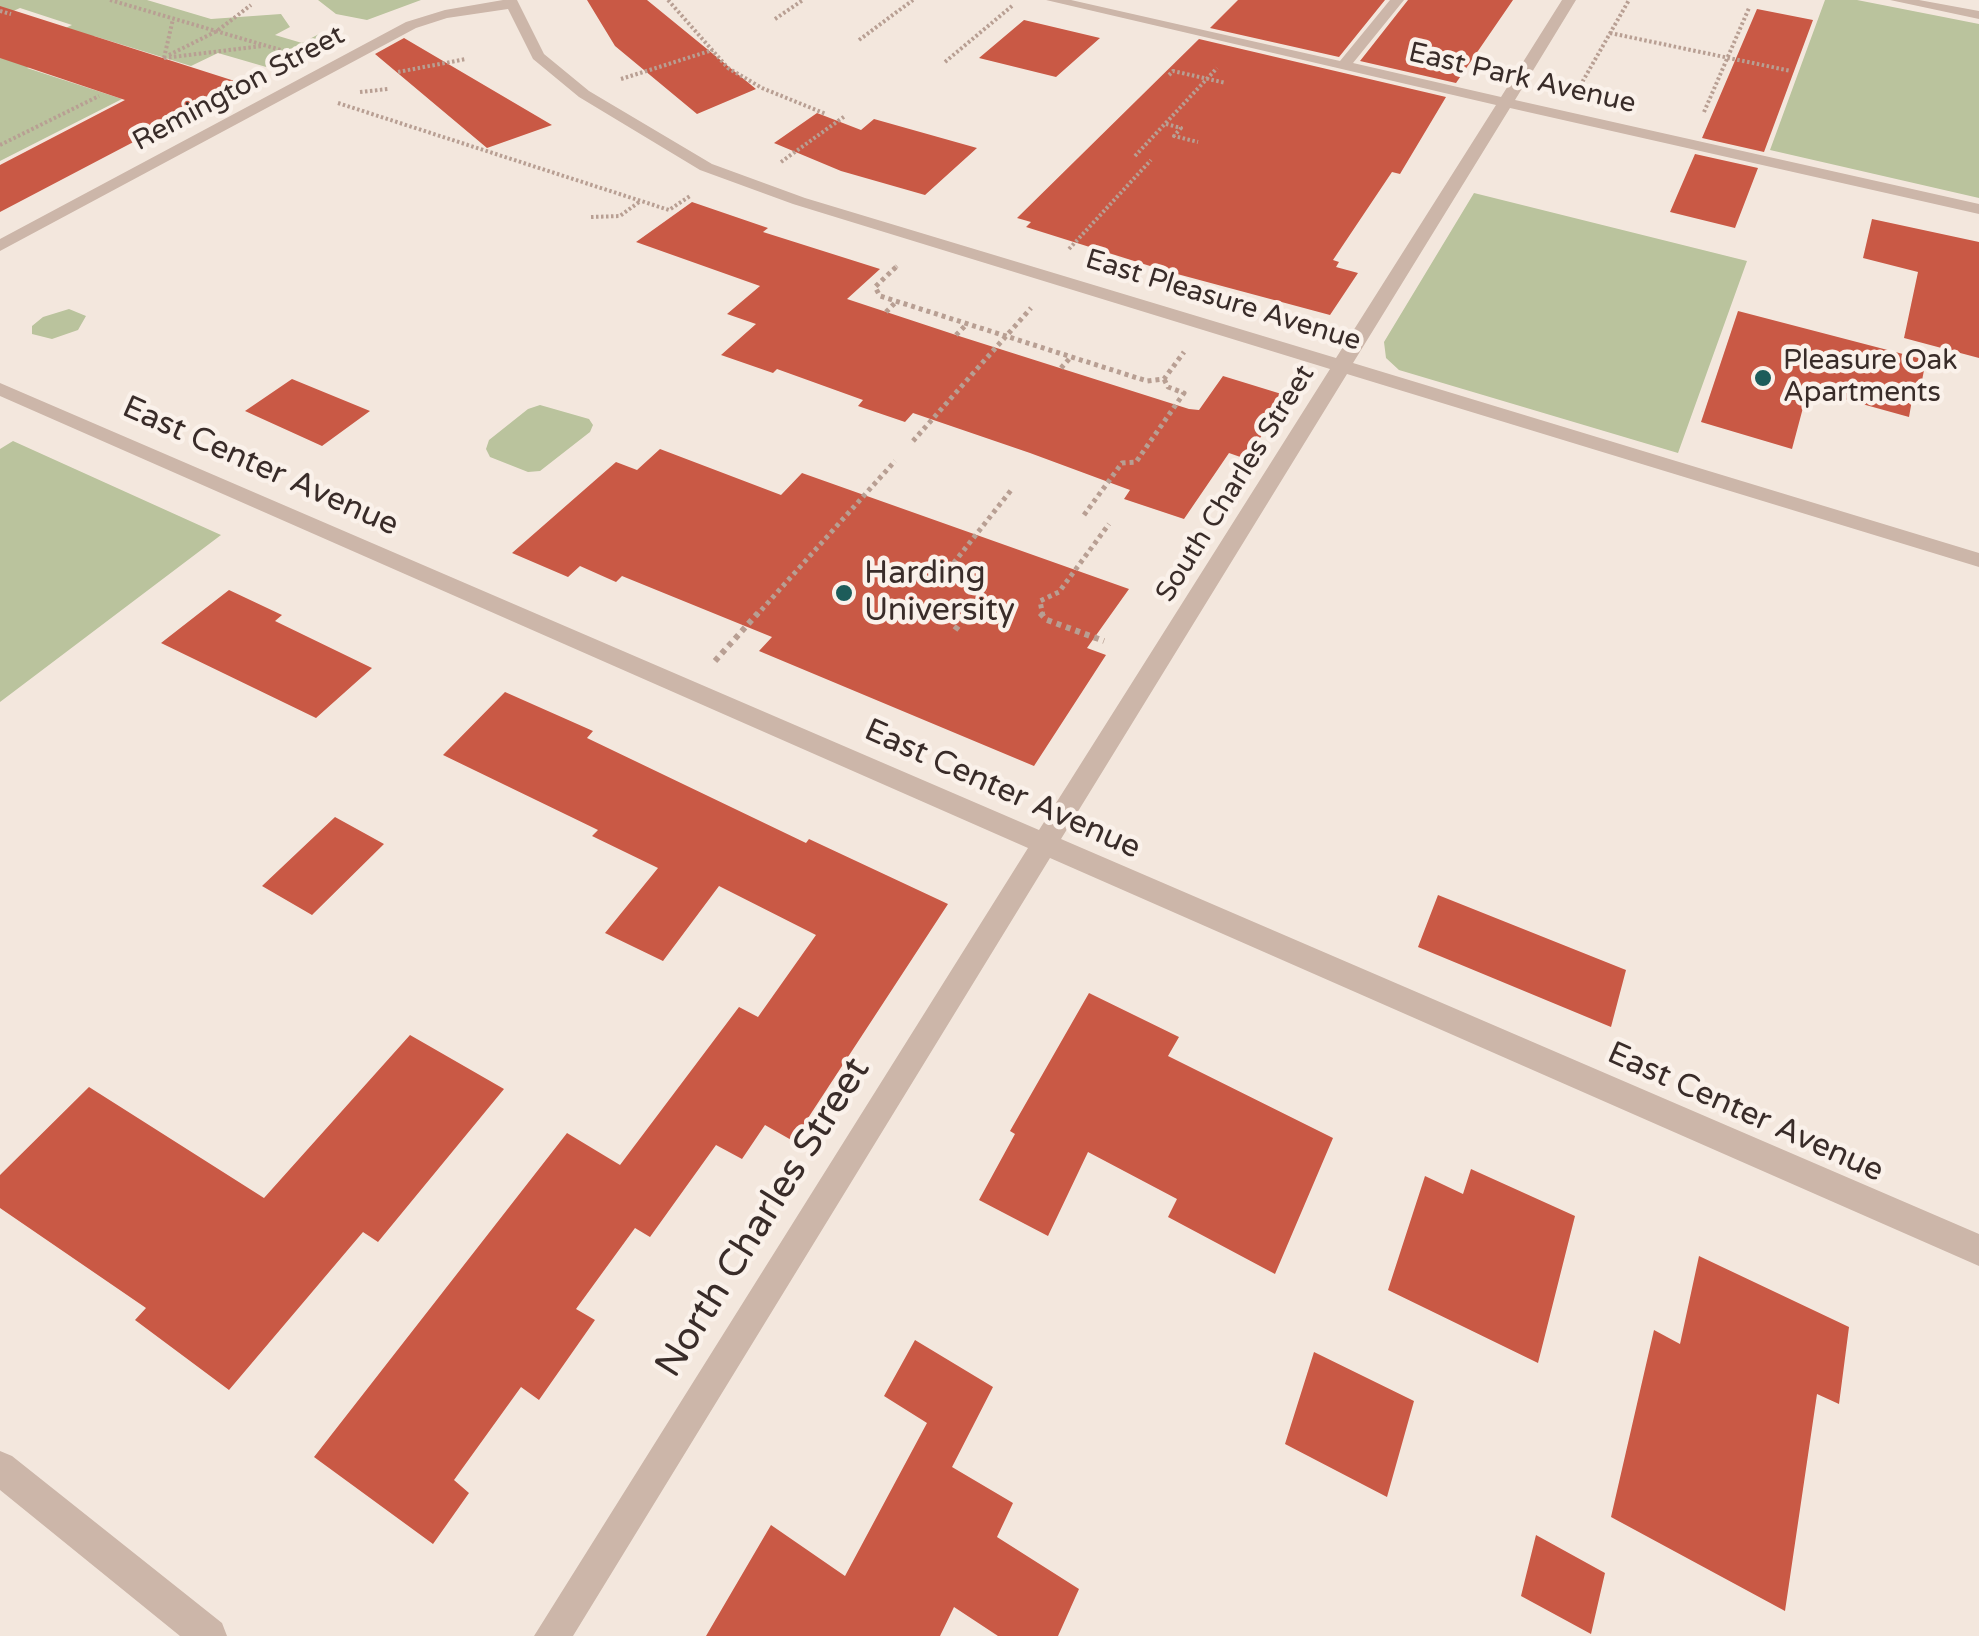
<!DOCTYPE html>
<style>
body{margin:0}
canvas{display:block;background:#f3e7dd}
</style>
<canvas width="1979" height="1636"></canvas>
<script>
const ctx = document.querySelector('canvas').getContext('2d');
ctx.lineJoin = 'round';
function fill(path, color) { ctx.fillStyle = color; ctx.fill(path, 'evenodd'); }
const shape = rows => new Path2D(rows.map(r => 'M' + r).join(''));
function strokePath(path, color, width, dash) { ctx.strokeStyle = color; ctx.lineWidth = width; ctx.lineCap = dash ? 'butt' : 'round'; ctx.setLineDash(dash || []); ctx.stroke(path); }
function label(font, color, halo, rows, align = 'center') {
  ctx.font = font + ' "Varela Round",sans-serif'; ctx.lineWidth = 9; ctx.setLineDash([]); ctx.textBaseline = 'middle'; ctx.strokeStyle = halo; ctx.fillStyle = color; for (const [text, x, y, turn = 0] of rows) {
    ctx.save(); ctx.translate(x, y); ctx.rotate((+turn || 0) * Math.PI / 180); ctx.textAlign = isNaN(turn) ? turn : align; if (halo) ctx.strokeText(text, 0, 0); ctx.fillText(text, 0, 0); ctx.restore();
  }
}
fill(shape([
 [0,0,147,0,211,19,281,14,290,27,275,35,302,43,319,34,339,40,280,71,218,53,191,66,94,36,27,68,122,99,0,161,0,58,72,25,20,8,0,17],
 [318,0,421,0,367,20,336,14],
 [1825,0,1857,0,1979,24,1979,198,1770,150],
 [1474,193,1747,261,1678,453,1399,370,1386,358,1384,342],
 [69,309,86,316,78,330,52,339,32,334,32,326,43,317],
 [540,405,589,419,593,425,590,432,540,471,528,472,490,457,486,449,489,440,528,409],
 [13,441,221,535,0,702,0,449]
]), '#bac39d');
fill(shape([
 [587,0,647,0,756,89,697,114,615,46],
 [1238,0,1385,0,1339,57,1210,28],
 [1408,0,1513,0,1456,83,1360,61],
 [0,6,244,84,0,212,0,165,125,100,0,58],
 [1757,9,1813,20,1764,152,1702,138],
 [1024,20,1100,38,1056,77,979,58],
 [404,38,552,125,487,148,375,54],
 [1199,39,1446,97,1400,174,1392,172,1333,260,1339,262,1336,267,1358,273,1330,315,1166,271,1026,227,1031,222,1017,218],
 [817,113,861,130,874,119,977,148,925,195,841,171,774,143],
 [1695,154,1758,168,1735,228,1670,212],
 [692,202,768,228,763,232,880,269,847,299,962,337,1189,409,1199,410,1223,376,1288,396,1246,459,1229,453,1184,519,1124,499,1130,490,1030,453,913,413,905,422,858,406,863,400,777,369,773,373,721,355,756,324,727,314,760,286,636,242],
 [1872,219,1979,242,1979,358,1904,338,1918,272,1863,258],
 [1738,311,1926,360,1918,401,1912,400,1909,417,1808,389,1792,449,1701,422],
 [292,379,370,411,322,446,245,411],
 [660,449,781,495,802,473,1129,589,1087,648,1106,655,1034,766,759,651,772,637,622,576,616,582,580,566,568,577,512,553,616,462,637,470],
 [229,590,282,615,275,621,372,668,316,718,161,643],
 [505,692,593,731,587,738,806,843,809,839,948,904,793,1141,765,1125,742,1159,716,1145,650,1237,635,1228,576,1309,595,1320,539,1400,521,1387,454,1480,469,1493,433,1544,314,1457,567,1133,620,1165,739,1007,758,1017,816,935,719,886,663,961,605,933,658,868,592,836,598,830,443,755],
 [335,817,384,844,312,915,262,886],
 [1438,895,1626,970,1611,1027,1418,947],
 [1089,993,1179,1037,1168,1056,1333,1138,1275,1274,1168,1217,1177,1199,1088,1152,1048,1236,979,1200,1015,1134,1010,1131],
 [410,1035,504,1089,378,1242,363,1232,229,1390,135,1320,146,1308,0,1208,0,1175,89,1087,264,1198],
 [1471,1169,1575,1216,1538,1363,1388,1290,1425,1176,1463,1194],
 [1699,1256,1849,1327,1839,1404,1817,1394,1785,1611,1611,1517,1654,1330,1680,1344],
 [915,1340,993,1387,952,1467,1013,1503,997,1537,1079,1589,1058,1636,998,1636,954,1607,940,1636,706,1636,771,1525,845,1576,927,1423,884,1396],
 [1314,1352,1414,1401,1387,1497,1285,1444],
 [1536,1535,1605,1573,1591,1634,1521,1596]
]), '#c95945');
strokePath(shape([
 [110,0,291,53],
 [668,0,728,68,762,88,826,114],
 [0,11,11,14],
 [775,19,803,0],
 [1610,33,1791,71],
 [859,40,913,0],
 [169,55,217,31,251,5],
 [164,58,262,46],
 [164,58,173,19],
 [945,62,1012,6],
 [398,72,466,59],
 [1169,75,1173,71,1226,83],
 [621,79,713,50],
 [1580,86,1629,0],
 [360,92,388,89],
 [338,103,669,210,690,196],
 [1704,112,1749,8],
 [1166,124,1181,128,1174,136,1198,142],
 [0,145,99,96],
 [1135,156,1217,68],
 [781,162,845,116],
 [591,217,620,216,639,202],
 [1069,249,1151,160],
 [893,270,897,266]
]), '#b89f93', 4, [2.5, 2.5]);
strokePath(shape([
 [896,267,875,287,880,296,1147,381,1164,379,1184,352],
 [886,312,896,302],
 [956,335,967,324],
 [1061,368,1071,357],
 [913,441,1031,308],
 [1084,515,1122,463,1136,462,1184,393,1168,387,1164,379],
 [982,594,945,574,1012,489],
 [756,616,895,461],
 [966,616,985,590],
 [1043,616,1040,601,1059,592,1109,524]
]), '#b89f93', 5, [4, 4]);
strokePath(shape([
 [1040,613,1047,620,1104,641],
 [955,630,968,613],
 [715,661,758,613]
]), '#b89f93', 6, [5, 5]);
fill(shape([
 [503,0,517,0,544,54,589,91,712,164,805,198,1336,358,1496,105,1046,0,1071,0,1340,61,1390,0,1404,0,1353,63,1501,97,1562,0,1576,0,1515,100,1979,204,1979,214,1510,108,1353,363,1979,553,1979,567,1347,374,1061,839,1979,1234,1979,1266,1050,858,573,1636,534,1636,1028,848,0,396,0,383,1039,830,1330,369,793,204,700,170,579,97,533,59,508,9,447,18,416,28,0,251,0,239,406,22,445,10,503,0],
 [1890,0,1919,0,1979,11,1979,19,1890,0],
 [0,1451,12,1456,222,1623,227,1636,180,1636,0,1490,0,1451]
]), '#ccb6a9');
for (const [x, y, r, color] of [
 [1763,378,10,"#1d5c5a"],
 [844,593,10,"#1d5c5a"]
]) { const dot = new Path2D(); dot.arc(x, y, r, 0, 2 * Math.PI); ctx.fillStyle = color; ctx.fill(dot); strokePath(dot, '#faf1ea', 4); }
label('28px', '#392c29', '#faf1ea', [
 ["East Park Avenue",1522,79,13],
 ["Remington Street",239,89,-28],
 ["East Pleasure Avenue",1223,301,17],
 ["South Charles Street",1236,484,-58]
]);
label('28px', '#392c29', '#faf1ea', [
 ["Pleasure Oak",1783,362],
 ["Apartments",1783,394]
], 'left');
label('32px', '#392c29', '#faf1ea', [
 ["East Center Avenue",260,467,24],
 ["East Center Avenue",1002,790,24],
 ["East Center Avenue",1745,1113,24]
]);
label('32px', '#392c29', '#faf1ea', [
 ["Harding",864,575],
 ["University",864,612]
], 'left');
label('38px', '#392c29', '#faf1ea', [
 ["North Charles Street",764,1218,-58]
]);
</script>
